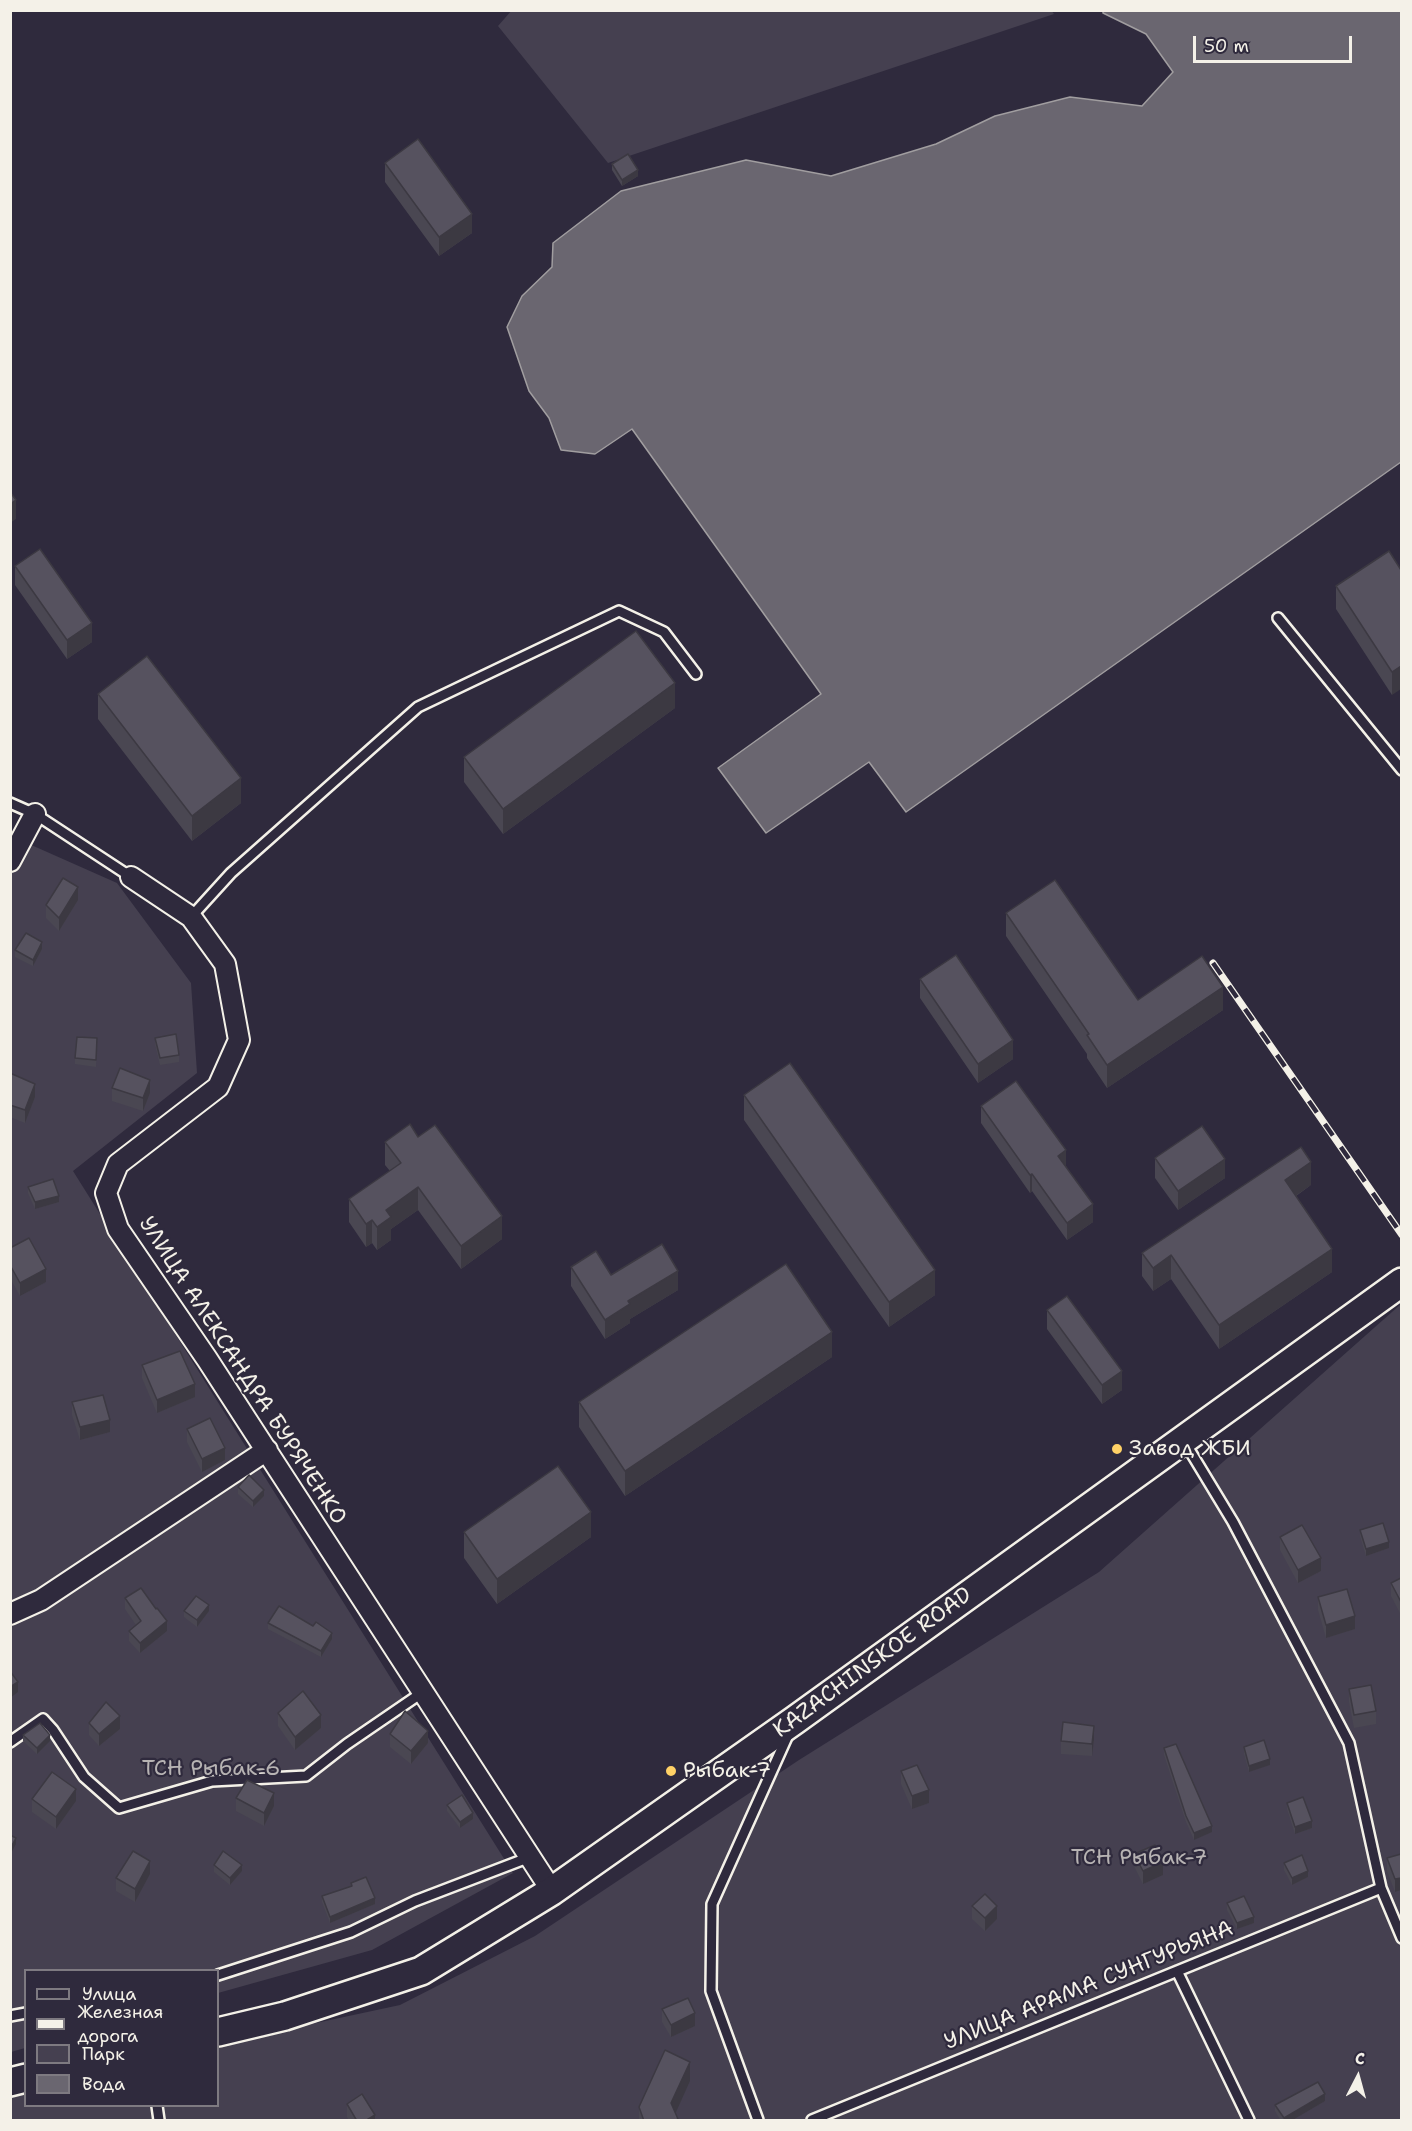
<!DOCTYPE html>
<meta charset="utf-8">
<style>
body{margin:0}
#map{position:relative;width:1412px;height:2131px;overflow:hidden;background:#2f2a3d;font-family:"Shantell Sans",sans-serif}
canvas{display:block}
.frame{position:absolute;inset:0;border:12px solid #f4f1e8;pointer-events:none}
.legend{position:absolute;left:24px;top:1969px;width:195px;height:138px;box-sizing:border-box;background:#2f2a3d;border:2px solid #7e7a81;margin:0;padding:8px 10px;list-style:none;font-size:18px;color:#f4f1e8}
.legend li{display:flex;align-items:center;gap:12px;height:30px}
.legend b{width:30px;border:2px solid #7e7a81}
.north{position:absolute;left:1328px;top:2047px;width:60px;height:60px;-webkit-text-stroke:4px #2f2a3d;paint-order:stroke;rotate:6deg;font-size:16px;font-weight:700;line-height:24px;text-align:center;color:#f4f1e8}
.north::after{content:'';display:block;margin:auto;width:21px;height:27px;background:#f4f1e8;clip-path:polygon(50% 0,100% 100%,50% 72%,0 100%)}
.scale{position:absolute;left:1193px;top:36px;width:159px;height:27px;box-sizing:border-box;border:3px solid #f4f1e8;border-top:0;padding-left:8px;font-size:18px;line-height:21px;white-space:nowrap;color:#f4f1e8;-webkit-text-stroke:4px #2f2a3d;paint-order:stroke}
</style>
<div id="map">
<canvas width="1412" height="2131"></canvas>
<div class="frame"></div>
<ul class="legend">
<li><b style="height:8px;background:#2f2a3d"></b>Улица</li>
<li><b style="height:8px;background:#f4f1e8"></b>Железная дорога</li>
<li><b style="height:16px;background:#454050"></b>Парк</li>
<li><b style="height:16px;background:#6a6670"></b>Вода</li>
</ul>
<div class="north">С</div>
<div class="scale">50 m</div>
</div>
<script>
const ctx = document.querySelector('canvas').getContext('2d');
ctx.lineJoin = 'round';
function fill(path, color) { ctx.fillStyle = color; ctx.fill(path, 'evenodd'); }
const shape = rows => new Path2D(rows.map(r => 'M' + r).join(''));
function strokePath(path, color, width, dash) { ctx.strokeStyle = color; ctx.lineWidth = width; ctx.lineCap = dash ? 'butt' : 'round'; ctx.setLineDash(dash || []); ctx.stroke(path); }
function label(font, color, halo, rows, align = 'center') {
  ctx.font = font + ' "Shantell Sans",sans-serif'; ctx.lineWidth = 4.5; ctx.setLineDash([]); ctx.textBaseline = 'middle'; ctx.strokeStyle = halo; ctx.fillStyle = color; for (const [text, x, y, turn = 0] of rows) {
    ctx.save(); ctx.translate(x, y); ctx.rotate((+turn || 0) * Math.PI / 180); ctx.textAlign = isNaN(turn) ? turn : align; if (halo) ctx.strokeText(text, 0, 0); ctx.fillText(text, 0, 0); ctx.restore();
  }
}
fill(shape([
 [512,10,1051,10,1054,14,608,163,498,26],
 [11,836,117,883,191,983,197,1073,73,1171,513,1873,372,1950,218,1993,218,1970,26,1970,25,2048,11,2052],
 [1401,1304,1401,2120,11,2120,10,2088,25,2085,26,2106,218,2106,218,2044,400,2005,535,1936,799,1760,1099,1572]
]), '#454050');
const water = shape([
 [1103,11,1401,11,1401,462,906,812,869,762,766,833,718,768,821,694,632,429,595,454,561,450,549,418,529,391,507,327,522,296,552,267,553,243,621,191,746,160,831,176,936,144,995,116,1070,97,1142,106,1173,72,1146,34,1103,13,1103,11]
]);
fill(water, '#6a6670');
strokePath(water, '#a19ea0', 1.5);
const service = shape([
 [1278,618,1402,770],
 [10,803,35,814,131,877],
 [191,917,231,873,418,707,619,611,664,632,696,674],
 [1184,1441,1233,1522,1349,1743,1381,1888,1402,1938],
 [10,1742,43,1719,53,1730,84,1777,119,1808,212,1781,306,1776,347,1744,423,1692],
 [1177,1971,1249,2120],
 [218,1975,351,1932,415,1901,530,1857],
 [10,2016,26,2013],
 [157,2106,159,2120],
 [758,2120,711,1991,712,1904,788,1735],
 [812,2120,1381,1888]
]);
const minor = shape([
 [10,861,35,814],
 [131,877,191,917,225,964,239,1040,218,1087,118,1164,106,1193,118,1229,207,1359,552,1891],
 [10,1614,41,1600,267,1450]
]);
const secondary = shape([
 [218,2032,285,2016,421,1971,552,1891,795,1720,1402,1282],
 [10,2082,26,2078]
]);
strokePath(service, '#f4f1e8', 14);
strokePath(minor, '#f4f1e8', 24);
strokePath(secondary, '#f4f1e8', 32);
strokePath(service, '#2f2a3d', 9);
strokePath(minor, '#2f2a3d', 20);
strokePath(secondary, '#2f2a3d', 27);
const rail = shape([
 [1213,963,1402,1235]
]);
strokePath(rail, '#f4f1e8', 7);
strokePath(rail, '#2f2a3d', 4.5, [14]);
fill(shape([
 [385,163,472,233,439,256,385,182],
 [612,164,638,176,622,186,612,170],
 [15,566,92,642,67,659,15,585],
 [1401,570,1392,695,1336,609,1336,586],
 [98,694,241,803,192,841,98,719],
 [675,708,503,834,464,782,464,757],
 [78,900,59,931,46,918,46,905],
 [1006,913,1138,1000,1223,1010,1107,1088,1087,1058,1087,1054,1006,936],
 [42,949,33,966,15,957,15,950],
 [920,979,1013,1059,978,1083,920,998],
 [97,1038,96,1067,75,1064,75,1058],
 [155,1038,179,1055,179,1062,160,1065,155,1044],
 [10,1073,35,1097,25,1123,10,1117],
 [112,1088,150,1093,143,1111,112,1101],
 [744,1095,935,1295,889,1327,744,1120],
 [981,1106,1066,1166,1093,1222,1067,1240,1032,1191,1030,1193,981,1123],
 [418,1137,502,1239,461,1269,418,1210,391,1229,391,1240,377,1250,372,1243,366,1247,349,1222,349,1199,390,1171,385,1165,385,1142],
 [1155,1158,1225,1178,1178,1210,1155,1178],
 [1311,1185,1296,1196,1332,1272,1219,1349,1171,1279,1153,1291,1142,1276,1142,1253],
 [28,1187,59,1202,35,1209,28,1193],
 [10,1248,46,1282,20,1296,10,1278],
 [571,1267,611,1275,678,1290,630,1319,630,1323,605,1339,571,1286],
 [1047,1310,1122,1390,1102,1404,1047,1329],
 [832,1357,625,1496,579,1427,579,1402],
 [142,1365,195,1397,157,1413,142,1378],
 [72,1402,110,1432,80,1440,72,1415],
 [187,1429,225,1460,202,1472,187,1442],
 [238,1487,264,1496,253,1507,238,1494],
 [1360,1530,1389,1548,1366,1556,1360,1536],
 [464,1532,591,1537,497,1604,464,1558],
 [1280,1537,1321,1571,1298,1583,1280,1550],
 [1401,1578,1401,1615,1391,1596,1391,1583],
 [1318,1597,1355,1629,1326,1638,1318,1610],
 [125,1598,156,1609,167,1631,140,1653,129,1641,129,1631,136,1625,125,1609],
 [184,1611,209,1611,197,1627,184,1617],
 [268,1623,313,1626,332,1639,321,1657,268,1629],
 [1349,1689,1376,1711,1376,1724,1354,1728,1349,1702],
 [278,1713,321,1728,295,1750,278,1726],
 [89,1723,120,1729,99,1746,89,1735],
 [390,1734,428,1743,411,1764,390,1747],
 [23,1735,50,1741,37,1754,23,1741],
 [1094,1739,1092,1756,1061,1754,1061,1741],
 [1244,1747,1270,1765,1249,1772,1244,1754],
 [1164,1748,1212,1832,1194,1840,1186,1822,1164,1755],
 [901,1771,929,1803,912,1809,901,1784],
 [236,1798,274,1806,264,1826,236,1811],
 [32,1799,76,1801,56,1829,32,1812],
 [1287,1803,1312,1828,1295,1834,1287,1809],
 [447,1805,473,1819,460,1828,447,1811],
 [1134,1854,1163,1875,1143,1884,1134,1866],
 [1401,1854,1401,1890,1395,1892,1387,1871,1387,1858],
 [1284,1863,1308,1877,1292,1885,1284,1870],
 [214,1865,242,1871,230,1885,214,1872],
 [150,1874,135,1902,116,1891,116,1878],
 [351,1883,375,1904,330,1923,322,1902,322,1896,351,1887],
 [1227,1903,1254,1923,1237,1929,1227,1910],
 [972,1906,997,1919,985,1931,972,1919],
 [662,2009,695,2026,671,2037,662,2022],
 [690,2081,675,2113,678,2121,639,2121,639,2107],
 [1325,2101,1291,2121,1281,2121,1275,2111,1275,2105],
 [347,2104,375,2121,349,2121,347,2117]
]), '#4a4752');
fill(shape([
 [638,170,638,176,622,186,622,180],
 [472,214,472,233,439,256,439,237],
 [16,500,16,519,10,523,10,504],
 [92,623,92,642,67,659,67,640],
 [1401,666,1401,689,1392,695,1392,672],
 [675,683,675,708,503,834,503,809],
 [241,778,241,803,192,841,192,816],
 [78,887,78,900,59,931,59,918],
 [42,942,42,949,33,966,33,960],
 [1223,987,1223,1010,1107,1088,1107,1065],
 [1013,1040,1013,1059,978,1083,978,1064],
 [150,1080,150,1093,143,1111,143,1098],
 [35,1084,35,1097,25,1123,25,1110],
 [1066,1150,1066,1167,1058,1156],
 [1225,1159,1225,1178,1178,1210,1178,1191],
 [1311,1162,1311,1185,1285,1203,1285,1180],
 [1032,1174,1032,1191,1030,1193,1030,1175],
 [418,1187,418,1210,391,1229,391,1240,377,1250,377,1227,386,1210],
 [59,1196,59,1202,35,1209,35,1202],
 [1093,1204,1093,1222,1067,1240,1067,1223],
 [502,1216,502,1239,461,1269,461,1246],
 [372,1220,372,1243,366,1247,366,1224],
 [1332,1249,1332,1272,1219,1349,1219,1325],
 [1171,1255,1171,1279,1153,1291,1153,1268],
 [46,1269,46,1282,20,1296,20,1283],
 [935,1270,935,1295,889,1327,889,1302],
 [678,1271,678,1290,630,1319,630,1323,605,1339,605,1320,628,1301],
 [832,1332,832,1357,625,1496,625,1471],
 [1122,1371,1122,1390,1102,1404,1102,1385],
 [195,1384,195,1397,157,1413,157,1400],
 [110,1420,110,1432,80,1440,80,1427],
 [225,1448,225,1460,202,1472,202,1459],
 [264,1490,264,1496,253,1507,253,1501],
 [591,1512,591,1537,497,1604,497,1579],
 [1389,1542,1389,1548,1366,1556,1366,1549],
 [1321,1558,1321,1571,1298,1583,1298,1570],
 [209,1605,209,1611,197,1627,197,1620],
 [1355,1616,1355,1629,1326,1638,1326,1625],
 [167,1621,167,1631,140,1653,140,1643],
 [332,1633,332,1639,321,1657,321,1651],
 [18,1682,18,1692,10,1698,10,1687],
 [321,1715,321,1728,295,1750,295,1737],
 [120,1716,120,1729,99,1746,99,1734],
 [1094,1726,1094,1739,1092,1756,1092,1744],
 [428,1731,428,1743,411,1764,411,1751],
 [50,1735,50,1741,37,1754,37,1748],
 [1270,1759,1270,1765,1249,1772,1249,1766],
 [76,1789,76,1801,56,1829,56,1817],
 [929,1790,929,1803,912,1809,912,1796],
 [274,1793,274,1806,264,1826,264,1813],
 [473,1813,473,1819,460,1828,460,1822],
 [1312,1821,1312,1828,1295,1834,1295,1827],
 [1212,1826,1212,1832,1194,1840,1194,1833],
 [16,1838,16,1844,10,1855,10,1849],
 [150,1861,150,1874,135,1902,135,1889],
 [1163,1862,1163,1875,1143,1884,1143,1871],
 [242,1865,242,1871,230,1885,230,1878],
 [1308,1871,1308,1877,1292,1885,1292,1878],
 [1401,1878,1401,1890,1395,1892,1395,1879],
 [375,1898,375,1904,330,1923,330,1917],
 [997,1906,997,1919,985,1931,985,1918],
 [1254,1917,1254,1923,1237,1929,1237,1923],
 [695,2013,695,2026,671,2037,671,2025],
 [690,2062,690,2081,672,2121,671,2103],
 [1325,2094,1325,2101,1291,2121,1284,2121,1284,2118],
 [375,2115,375,2121,365,2121]
]), '#3c3942');
const building = shape([
 [418,139,472,214,439,237,385,163,418,139],
 [628,154,638,170,622,180,612,164,628,154],
 [10,492,16,500,10,504,10,492],
 [40,549,92,623,67,640,15,566,40,549],
 [1389,551,1401,570,1401,666,1392,672,1336,586,1389,551],
 [636,631,675,683,503,809,464,757,636,631],
 [147,656,241,778,192,816,98,694,147,656],
 [63,878,78,887,59,918,46,905,63,878],
 [1055,880,1138,1000,1202,956,1223,987,1107,1065,1087,1035,1089,1034,1006,913,1055,880],
 [26,933,42,942,33,960,15,950,26,933],
 [956,955,1013,1040,978,1064,920,979,956,955],
 [176,1034,179,1055,160,1058,155,1038,176,1034],
 [77,1037,97,1038,96,1060,75,1058,77,1037],
 [790,1063,935,1270,889,1302,744,1095,790,1063],
 [120,1068,150,1080,143,1098,112,1088,120,1068],
 [10,1073,35,1084,25,1110,10,1105,10,1073],
 [1016,1081,1066,1150,1058,1156,1093,1204,1067,1223,1032,1174,1030,1175,981,1106,1016,1081],
 [410,1124,418,1137,435,1125,502,1216,461,1246,418,1187,386,1210,391,1217,377,1227,372,1220,366,1224,349,1199,401,1163,385,1142,410,1124],
 [1202,1126,1225,1159,1178,1191,1155,1158,1202,1126],
 [1301,1147,1311,1162,1285,1180,1332,1249,1219,1325,1171,1255,1153,1268,1142,1253,1301,1147],
 [53,1179,59,1196,35,1202,28,1187,53,1179],
 [29,1238,46,1269,20,1283,10,1265,10,1248,29,1238],
 [662,1244,678,1271,628,1301,630,1304,605,1320,571,1267,596,1251,611,1275,662,1244],
 [786,1264,832,1332,625,1471,579,1402,786,1264],
 [1067,1296,1122,1371,1102,1385,1047,1310,1067,1296],
 [180,1351,195,1384,157,1400,142,1365,180,1351],
 [103,1395,110,1420,80,1427,72,1402,103,1395],
 [210,1418,225,1448,202,1459,187,1429,210,1418],
 [558,1466,591,1512,497,1579,464,1532,558,1466],
 [249,1475,264,1490,253,1501,238,1487,249,1475],
 [1383,1523,1389,1542,1366,1549,1360,1530,1383,1523],
 [1302,1525,1321,1558,1298,1570,1280,1537,1302,1525],
 [1401,1578,1401,1602,1391,1583,1401,1578],
 [141,1588,156,1609,157,1608,167,1621,140,1643,129,1631,141,1621,125,1598,141,1588],
 [1347,1589,1355,1616,1326,1625,1318,1597,1347,1589],
 [196,1596,209,1605,197,1620,184,1611,196,1596],
 [279,1606,313,1626,316,1622,332,1633,321,1651,268,1623,279,1606],
 [10,1671,18,1682,10,1687,10,1671],
 [1371,1685,1376,1711,1354,1715,1349,1689,1371,1685],
 [303,1691,321,1715,295,1737,278,1713,303,1691],
 [106,1702,120,1716,99,1734,89,1723,106,1702],
 [405,1711,428,1731,411,1751,390,1734,405,1711],
 [1063,1722,1094,1726,1092,1744,1061,1741,1063,1722],
 [40,1723,50,1735,37,1748,23,1735,40,1723],
 [1264,1740,1270,1759,1249,1766,1244,1747,1264,1740],
 [1176,1744,1212,1826,1194,1833,1186,1816,1164,1748,1176,1744],
 [917,1765,929,1790,912,1796,901,1771,917,1765],
 [52,1772,76,1789,56,1817,32,1799,52,1772],
 [247,1780,274,1793,264,1813,236,1798,247,1780],
 [462,1795,473,1813,460,1822,447,1805,462,1795],
 [1303,1797,1312,1821,1295,1827,1287,1803,1303,1797],
 [10,1835,16,1838,10,1849,10,1835],
 [1155,1845,1163,1862,1143,1871,1134,1854,1155,1845],
 [133,1851,150,1861,135,1889,116,1878,133,1851],
 [223,1851,242,1865,230,1878,214,1865,223,1851],
 [1401,1854,1401,1878,1395,1879,1387,1858,1401,1854],
 [1302,1855,1308,1871,1292,1878,1284,1863,1302,1855],
 [366,1877,375,1898,330,1917,322,1896,352,1886,351,1883,366,1877],
 [985,1894,997,1906,985,1918,972,1906,985,1894],
 [1244,1896,1254,1917,1237,1923,1227,1903,1244,1896],
 [688,1998,695,2013,671,2025,662,2009,688,1998],
 [665,2050,690,2062,671,2103,678,2119,674,2121,644,2121,639,2107,665,2050],
 [1318,2082,1325,2094,1284,2118,1275,2105,1318,2082],
 [362,2094,375,2115,365,2121,357,2121,347,2104,362,2094]
]);
fill(building, '#56525f');
strokePath(building, '#3c3942', 1.5);
for (const [x, y, r, color] of [
 [1117,1449,6,"#ffd166"],
 [671,1771,6,"#ffd166"]
]) { const dot = new Path2D(); dot.arc(x, y, r, 0, 2 * Math.PI); ctx.fillStyle = color; ctx.fill(dot); strokePath(dot, '#2f2a3d', 2); }
label('22px', '#f4f1e8', '#2f2a3d', [
 ["УЛИЦА АЛЕКСАНДРА БУРЯЧЕНКО",242,1371,57],
 ["KAZACHINSKOE ROAD",873,1663,-36],
 ["УЛИЦА АРАМА СУНГУРЬЯНА",1089,1986,-22]
]);
label('22px', '#f4f1e8', '#2f2a3d', [
 ["Завод ЖБИ",1129,1449],
 ["Рыбак-7",683,1771]
], 'left');
label('22px', '#b7b3b3', '#2f2a3d', [
 ["ТСН Рыбак-6",211,1769],
 ["ТСН Рыбак-7",1139,1858]
]);
</script>
